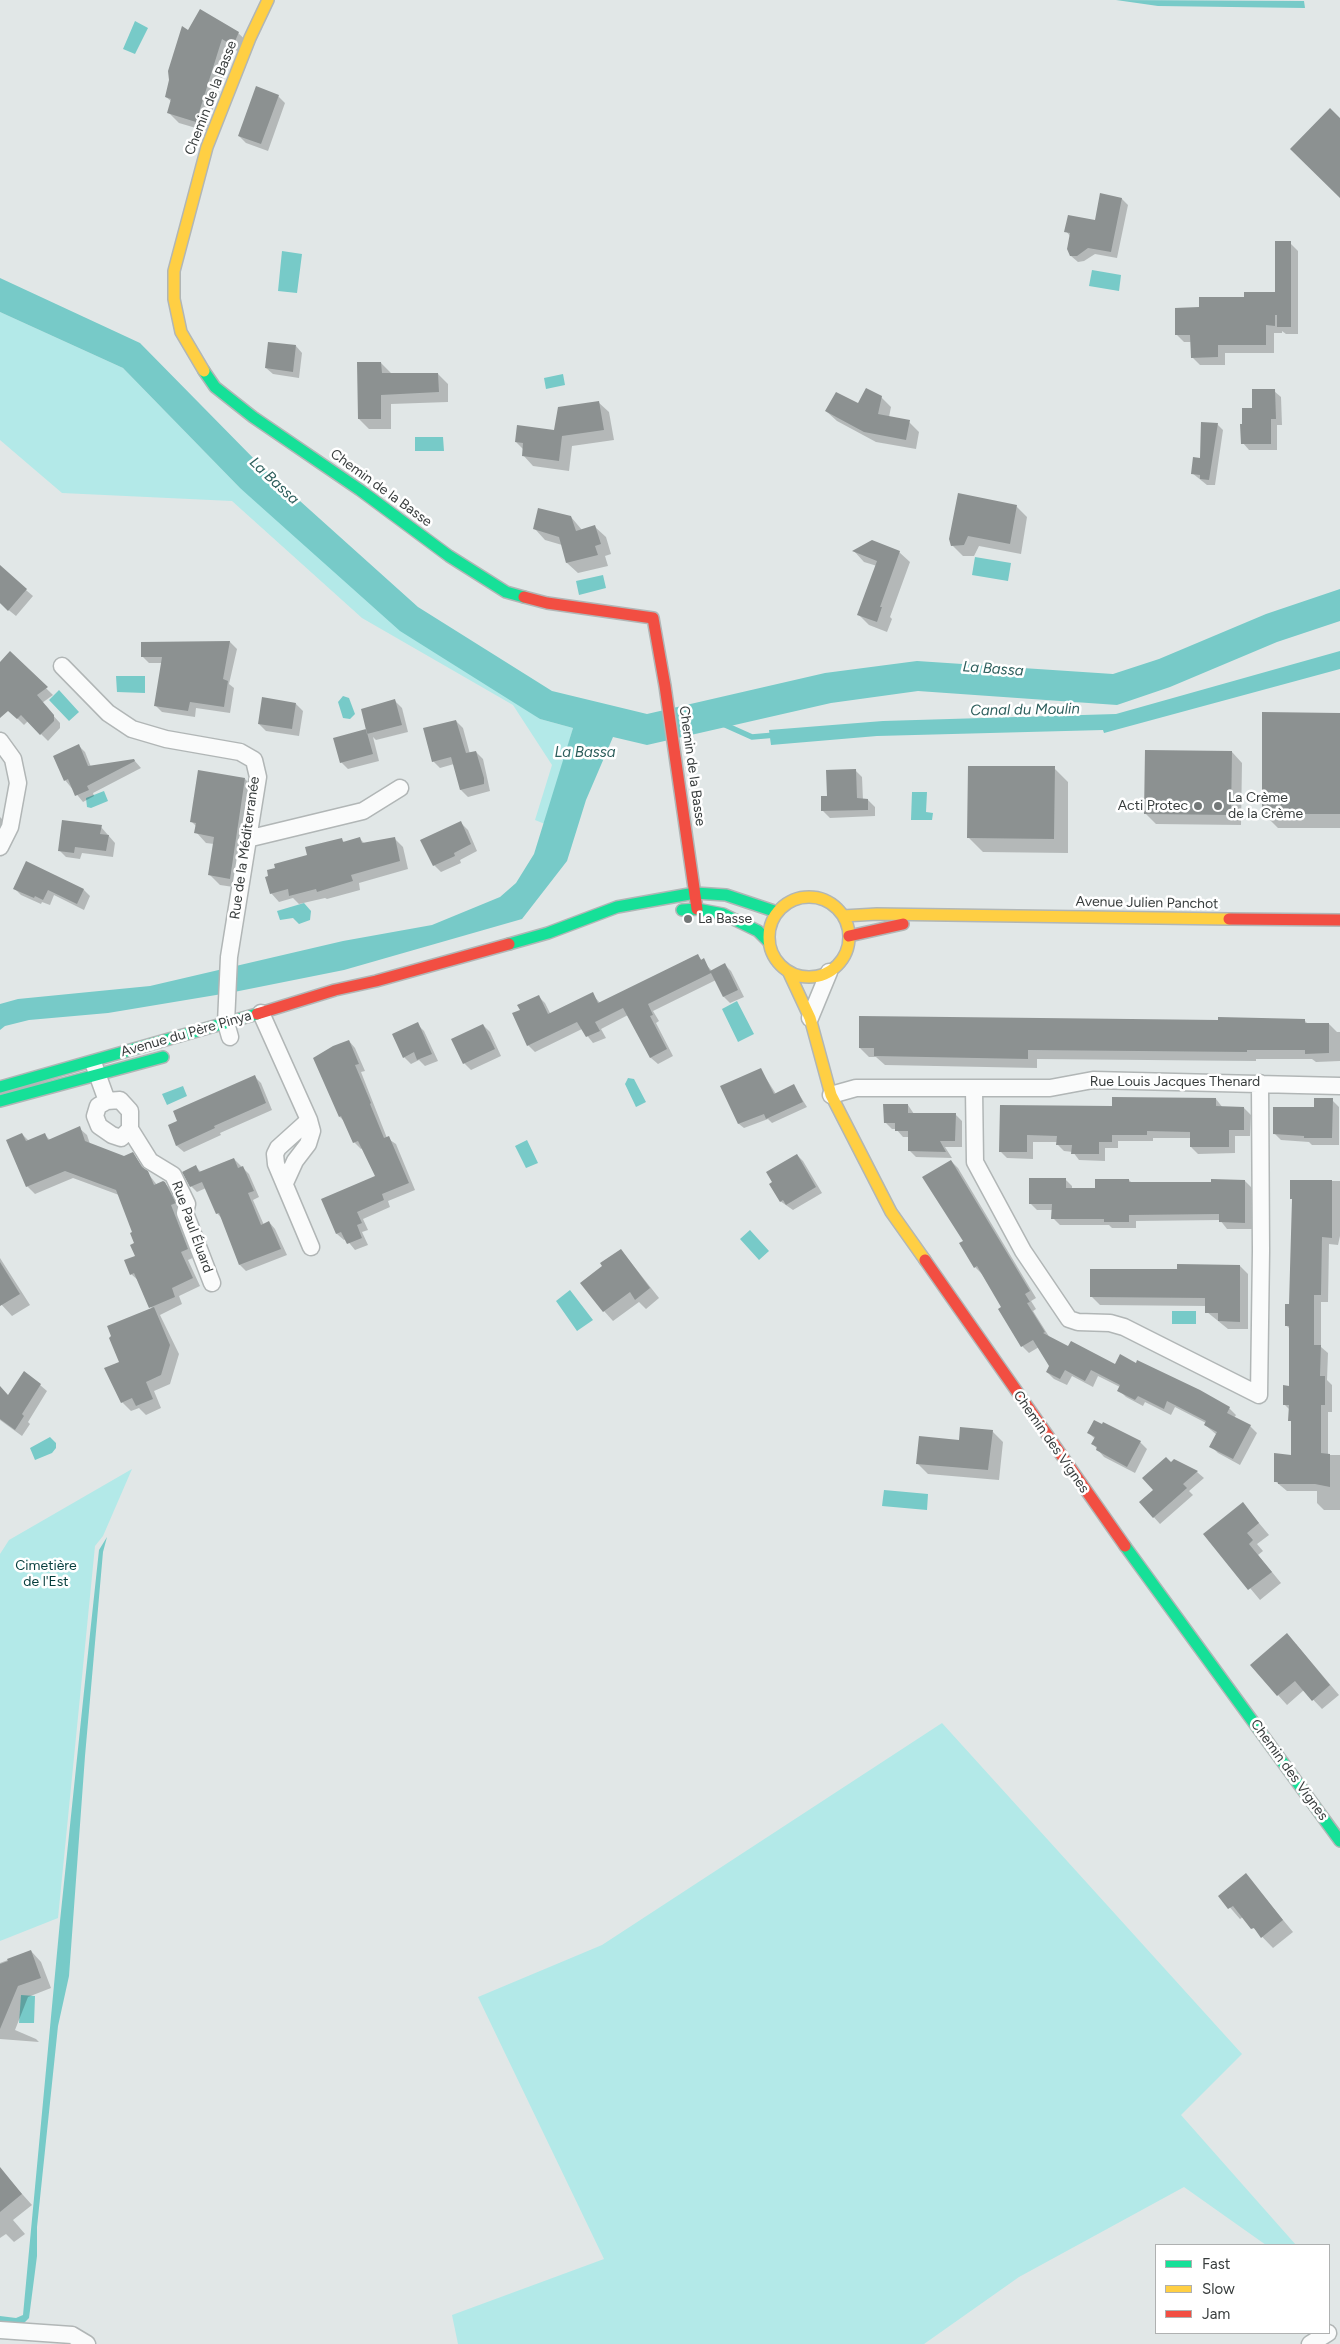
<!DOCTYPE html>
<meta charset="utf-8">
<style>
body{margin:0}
#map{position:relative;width:1340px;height:2344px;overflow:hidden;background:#e1e7e7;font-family:Figtree,sans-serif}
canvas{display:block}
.legend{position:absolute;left:1155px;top:2244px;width:175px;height:90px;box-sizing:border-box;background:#fff;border:1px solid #afb1b1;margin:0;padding:6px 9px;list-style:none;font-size:15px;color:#383d3d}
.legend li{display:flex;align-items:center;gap:10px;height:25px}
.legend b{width:25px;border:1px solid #afb1b1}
</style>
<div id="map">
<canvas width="1340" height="2344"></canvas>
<ul class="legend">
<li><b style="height:6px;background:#16e098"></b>Fast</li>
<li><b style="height:6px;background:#ffcf43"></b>Slow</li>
<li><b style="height:6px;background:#f24e42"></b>Jam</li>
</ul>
</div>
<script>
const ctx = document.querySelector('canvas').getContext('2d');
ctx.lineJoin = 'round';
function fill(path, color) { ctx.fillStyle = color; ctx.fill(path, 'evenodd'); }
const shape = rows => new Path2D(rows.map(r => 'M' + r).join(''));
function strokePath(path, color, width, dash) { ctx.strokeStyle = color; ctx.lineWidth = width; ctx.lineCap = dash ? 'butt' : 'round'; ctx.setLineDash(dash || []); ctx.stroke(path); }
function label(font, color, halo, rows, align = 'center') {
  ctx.font = font + ' Figtree,sans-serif'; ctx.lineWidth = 5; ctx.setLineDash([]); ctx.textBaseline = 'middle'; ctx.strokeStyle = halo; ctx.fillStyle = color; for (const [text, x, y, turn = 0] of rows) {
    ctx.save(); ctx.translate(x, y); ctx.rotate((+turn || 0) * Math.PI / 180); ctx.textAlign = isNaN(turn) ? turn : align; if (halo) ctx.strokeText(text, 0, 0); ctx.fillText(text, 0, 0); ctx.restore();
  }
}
fill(shape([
 [0,312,123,368,240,488,540,719,573,728,545,824,535,820,552,765,513,705,362,618,232,501,62,493,0,440],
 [132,1469,103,1536,95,1546,58,1918,0,1941,0,1554,9,1540],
 [942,1723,1242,2054,1181,2115,1296,2245,1266,2245,1184,2187,1019,2277,924,2344,458,2344,452,2315,604,2259,478,1997,602,1945]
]), '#b3e9e8');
fill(shape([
 [1116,0,1304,1,1305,8,1158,6],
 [135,21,148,28,135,54,123,49],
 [282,251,302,254,297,293,278,291],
 [1092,270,1121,275,1119,291,1089,286],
 [0,278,140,343,261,466,418,607,552,691,647,714,825,673,917,661,1113,674,1159,659,1266,614,1340,589,1340,621,1277,642,1170,687,1117,705,918,691,831,703,647,745,613,737,586,800,567,861,522,919,344,970,234,992,108,1013,29,1020,5,1026,0,1030,0,1004,18,999,150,986,343,941,432,925,500,897,516,883,534,854,573,728,540,719,400,631,240,488,123,368,0,312],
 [563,374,565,385,546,389,544,378],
 [415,437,443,437,444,451,415,451],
 [975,557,1011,563,1008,581,972,575],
 [603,575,606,588,579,595,576,581],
 [1340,651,1340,669,1104,733,1103,730,877,736,771,745,769,730,883,721,1116,714],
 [116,676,145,676,145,693,117,692],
 [59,690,79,712,69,721,49,700],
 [343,696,349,698,355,714,350,719,343,718,338,702],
 [104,791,108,801,91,808,87,807,86,798],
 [912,792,927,792,926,812,933,813,932,820,911,820],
 [304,903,311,911,310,920,299,924,293,918,280,920,277,911],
 [737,1001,754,1034,738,1042,722,1009],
 [628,1078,634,1079,646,1102,636,1107,625,1084],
 [183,1086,187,1096,167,1105,162,1094],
 [527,1140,538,1163,526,1168,515,1146],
 [750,1230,769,1251,759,1260,740,1239],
 [570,1290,593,1320,577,1331,556,1301],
 [1172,1311,1196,1311,1196,1324,1172,1324],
 [50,1437,56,1443,56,1448,52,1453,35,1460,30,1448],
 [884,1490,928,1494,927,1510,882,1506],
 [107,1537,103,1552,85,1756,69,1976,58,2026,37,2227,37,2256,29,2318,24,2323,0,2322,0,2316,16,2318,23,2315,60,1921,90,1634,99,1550],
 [21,1995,35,1996,34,2023,19,2023]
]), '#77cac8');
fill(shape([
 [189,32,238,33,248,42,243,54,232,48,206,131,179,123,169,113,172,102,166,97],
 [278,96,285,103,268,151,246,143,239,136],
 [1101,194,1122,199,1128,205,1117,258,1095,254,1084,261,1078,262,1071,256,1070,236,1066,231,1096,222],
 [1290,243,1298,251,1298,334,1286,334,1282,331,1282,333,1274,333,1274,353,1225,353,1225,365,1200,365,1192,357,1192,342,1184,342,1176,334,1201,309,1276,293],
 [296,346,302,353,299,378,273,374,266,368],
 [381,363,391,373,438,374,448,384,448,402,391,404,391,429,369,429,359,419],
 [1274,391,1281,397,1282,425,1277,425,1277,450,1249,450,1243,443,1243,425,1253,410],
 [881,397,891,407,889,417,909,422,919,432,916,449,876,442,837,421,826,411,858,405],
 [598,402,609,412,614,440,572,446,569,471,533,466,523,455,523,449,516,442,555,431],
 [1217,424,1223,430,1215,485,1207,485,1192,473,1201,460],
 [1016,506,1027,517,1021,554,979,546,974,556,963,556,952,545],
 [571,517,582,530,595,527,606,537,611,554,605,556,608,566,578,573,567,563,562,545,545,540,535,529],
 [854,551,899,552,910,562,890,617,892,619,887,632,869,625,859,615,877,566,864,562],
 [0,568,33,596,16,616,0,603],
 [230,642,237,649,229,684,234,688,230,713,196,708,195,717,162,712,155,705,162,663,149,663,142,656,142,643],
 [10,653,53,695,42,703,60,723,60,728,48,741,28,721,24,725,1,702,0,663],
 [395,701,402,708,408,732,376,740,373,737,379,761,348,769,341,762,366,730],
 [296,704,303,711,299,736,266,731,259,724],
 [1340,714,1340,828,1278,828,1263,813],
 [456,721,463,728,470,754,476,752,483,759,490,791,468,797,461,790,454,764,440,768,433,761],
 [78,745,85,752,91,767,134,760,141,768,93,793,94,796,83,802,65,780],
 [1232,752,1242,763,1241,825,1156,824,1145,813],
 [1054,768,1068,782,1068,853,983,852,968,837],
 [855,770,862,777,863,800,868,800,875,807,875,816,830,818,823,811,828,797],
 [245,779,255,789,240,888,220,885,210,875,214,844,206,843,196,832,197,827,192,822],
 [0,817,7,824,0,842],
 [461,823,468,830,477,851,460,860,461,863,441,872,434,865],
 [101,827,115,843,113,857,82,853,80,859,66,857,60,851],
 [394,838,403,847,408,869,359,883,360,890,327,899,325,898,299,904,293,898,279,902,271,893,309,856,341,839,345,843,360,839,365,844],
 [27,863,84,890,90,896,84,910,54,895,50,905,42,902,41,904,21,895,14,888],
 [697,955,712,971,725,965,731,971,744,997,730,1003,724,997,716,980,653,1011,659,1021,656,1023,673,1056,658,1064,651,1058,628,1015,601,1029,606,1038,593,1043,582,1029,535,1052,528,1045,521,1010,539,997,545,1003,551,1015,592,994,600,1003],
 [1304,1020,1308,1024,1329,1024,1337,1032,1340,1032,1340,1061,1316,1062,1312,1059,1256,1059,1256,1061,1037,1059,1037,1068,885,1065,876,1057,869,1057,860,1048,1131,1021],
 [417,1024,424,1031,438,1061,425,1066,419,1060,411,1064,404,1057],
 [483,1025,490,1032,501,1056,471,1070,464,1063],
 [349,1041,355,1048,365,1071,361,1072,387,1138,396,1144,415,1190,388,1201,390,1207,363,1219,368,1230,362,1232,368,1245,355,1250,346,1239,344,1240,337,1234,323,1199,376,1177,363,1148,361,1149,354,1142,344,1121,340,1117,314,1059],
 [760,1069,776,1094,794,1086,807,1107,772,1123,768,1119,744,1128,739,1124,722,1087],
 [255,1077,261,1083,272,1110,220,1133,221,1135,184,1152,177,1146,169,1126],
 [1216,1099,1223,1108,1244,1108,1251,1115,1250,1136,1235,1136,1235,1153,1198,1154,1191,1147,1191,1138,1153,1138,1153,1141,1118,1141,1118,1148,1105,1148,1105,1161,1079,1160,1073,1152,1064,1151,1058,1145,1058,1142,1033,1142,1033,1159,1007,1158,1001,1152,1001,1106,1113,1107],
 [1332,1100,1339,1107,1339,1145,1312,1145,1309,1142,1281,1140,1274,1133],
 [908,1105,914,1114,955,1114,962,1121,962,1147,945,1147,952,1158,916,1157,909,1150,909,1137,903,1137,896,1129,892,1129,885,1122],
 [79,1128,87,1135,90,1144,124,1158,132,1153,157,1185,164,1183,173,1191,182,1211,195,1257,188,1260,200,1286,179,1296,182,1304,160,1315,179,1354,170,1384,154,1391,161,1408,146,1415,139,1408,131,1411,122,1402,120,1363,152,1309,139,1281,131,1274,136,1257,136,1243,134,1233,119,1195,73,1178,35,1194,27,1186,22,1134,29,1141,45,1135,51,1141],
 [797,1155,803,1161,822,1193,793,1210,780,1201],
 [234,1159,249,1174,259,1197,253,1200,264,1225,269,1222,275,1229,287,1255,246,1271,240,1265,223,1220,217,1213,206,1188,197,1192,191,1186,196,1167,201,1172],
 [951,1161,958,1168,1036,1298,1031,1301,1036,1309,1033,1311,1050,1338,1069,1348,1229,1408,1236,1415,1234,1418,1250,1426,1257,1433,1240,1465,1218,1453,1211,1446,1217,1435,1205,1425,1206,1423,1175,1407,1171,1415,1145,1402,1143,1406,1126,1397,1119,1390,1120,1387,1098,1376,1093,1387,1072,1376,1067,1385,1054,1379,1047,1372,1050,1366,1039,1347,1029,1353,1022,1346,1003,1308,982,1274,975,1267,965,1241],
 [1065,1179,1072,1186,1072,1189,1096,1189,1129,1180,1132,1183,1212,1183,1245,1181,1252,1188,1252,1229,1227,1229,1220,1220,1136,1221,1136,1228,1112,1228,1109,1225,1060,1225,1053,1218,1053,1210,1037,1210,1030,1203],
 [1292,1181,1340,1181,1340,1236,1338,1245,1329,1244,1328,1302,1321,1302,1321,1347,1328,1353,1327,1380,1332,1385,1332,1412,1328,1412,1328,1455,1340,1455,1340,1510,1324,1510,1317,1503,1317,1491,1287,1491,1275,1481,1292,1456,1292,1423,1290,1420,1290,1410,1284,1404,1290,1387,1291,1330,1286,1325,1290,1306,1293,1200],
 [621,1250,659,1298,646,1309,639,1302,613,1321,604,1311,604,1266],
 [0,1258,30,1305,12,1316,0,1303],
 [1240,1266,1248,1274,1248,1329,1228,1329,1207,1312,1207,1306,1100,1305,1092,1297,1178,1271],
 [40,1385,47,1391,28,1422,30,1424,22,1436,0,1420,0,1389,8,1397],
 [992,1431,1003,1442,999,1480,928,1474,917,1463,960,1441],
 [1089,1433,1140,1442,1147,1449,1135,1473,1104,1457,1093,1444,1095,1439],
 [1175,1461,1197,1472,1204,1478,1189,1491,1193,1495,1160,1524,1140,1502,1155,1490],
 [1243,1504,1269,1535,1257,1544,1263,1551,1258,1555,1281,1583,1260,1600,1205,1534],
 [1296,1644,1339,1695,1322,1709,1304,1690,1287,1705,1278,1695],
 [1246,1875,1293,1932,1273,1948,1243,1917,1240,1919,1220,1896],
 [31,1951,41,1962,51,1988,28,1997,15,2030,36,2039,39,2042,0,2039,0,1963],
 [6,2176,32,2205,13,2220,25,2234,14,2242,6,2234,0,2238,0,2181]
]), '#0003');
strokePath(shape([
 [723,724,752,737,775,735]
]), '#77cac8', 5.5);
fill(shape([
 [200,9,239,32,233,46,222,39,196,122,167,113,171,99,165,97,169,80,168,71,182,26,188,30],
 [256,86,279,95,261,144,238,136],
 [1330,108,1340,118,1340,198,1290,149],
 [1100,193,1122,198,1111,252,1088,248,1077,256,1070,256,1067,249,1070,233,1064,232,1068,215,1095,220],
 [1275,241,1291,241,1291,327,1277,327,1277,315,1275,315,1275,326,1266,325,1266,345,1218,345,1218,357,1191,358,1190,335,1175,335,1175,308,1199,307,1199,297,1244,297,1244,292,1275,292],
 [268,342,296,345,293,372,265,368],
 [357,362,381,362,382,373,438,373,439,392,381,395,381,419,358,419],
 [866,388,882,396,878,414,910,420,906,440,864,432,825,411,836,392,858,403],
 [1252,389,1275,389,1276,419,1271,419,1271,444,1241,444,1240,424,1242,424,1242,408,1252,408],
 [599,401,604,430,562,436,559,461,522,456,523,443,515,442,517,425,554,430,558,407],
 [1201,422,1218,423,1209,480,1200,479,1200,475,1191,474,1193,457,1200,458],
 [958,493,1017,505,1010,544,968,536,964,545,951,546,949,539],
 [538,508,571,516,576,531,595,525,601,544,595,546,598,555,566,563,559,537,533,529],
 [872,540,900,551,880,607,882,607,877,622,857,615,877,561,852,551],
 [0,565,27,589,8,611,0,603],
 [230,641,223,679,228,681,224,707,190,702,188,711,154,706,162,657,141,657,141,642],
 [10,651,48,687,37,695,54,715,54,721,40,735,21,715,17,719,8,711,0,718,0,662],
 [262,697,296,703,292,729,258,724],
 [395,699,402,725,367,734,361,709],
 [1262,712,1340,713,1340,814,1262,814],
 [456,720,466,753,476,751,484,778,484,784,460,790,451,757,432,762,423,728],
 [366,729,373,754,340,763,333,738],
 [79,744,88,766,134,759,135,761,87,786,89,790,75,796,68,779,64,781,53,756],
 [1145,750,1232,751,1231,815,1144,814],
 [968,766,1055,766,1054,839,967,838],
 [856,769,857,798,868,799,868,810,821,811,821,796,827,796,826,770],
 [198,770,245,778,230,879,208,875,214,837,194,833,196,823,190,822],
 [62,820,102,825,100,834,109,835,106,851,75,847,74,853,58,851],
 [461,821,471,844,454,853,455,856,433,866,420,840],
 [360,837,362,843,395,837,400,861,351,875,353,881,317,892,316,889,289,896,288,889,270,894,265,877,268,876,267,870,275,868,274,864,307,855,305,847,342,838,343,842],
 [26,861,84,889,77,904,48,890,43,900,35,896,34,898,13,889],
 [698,954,701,960,704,958,710,971,725,963,738,990,723,997,711,973,648,1004,653,1015,650,1016,667,1049,650,1058,623,1008,595,1022,600,1031,586,1037,577,1022,527,1046,512,1013,520,1010,517,1005,539,995,548,1014,593,992,598,1003],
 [859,1016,1131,1019,1218,1020,1218,1017,1305,1019,1305,1023,1329,1023,1329,1053,1305,1054,1305,1050,1247,1050,1247,1052,1028,1050,1028,1059,874,1056,874,1048,859,1048],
 [418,1022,432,1054,417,1060,414,1052,403,1058,392,1034],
 [483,1024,495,1049,463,1064,451,1039],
 [349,1040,359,1064,355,1065,371,1103,370,1104,384,1138,389,1136,409,1183,382,1194,384,1200,357,1212,362,1223,357,1225,362,1238,347,1244,341,1232,336,1234,321,1199,375,1176,358,1141,353,1143,341,1116,339,1117,313,1058,333,1046],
 [761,1068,774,1094,794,1084,803,1102,766,1119,764,1114,738,1124,720,1086],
 [255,1075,266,1103,214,1126,215,1128,176,1146,168,1125,177,1121,173,1111],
 [1112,1097,1216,1098,1216,1106,1244,1107,1244,1130,1229,1130,1229,1147,1190,1147,1190,1132,1147,1131,1147,1135,1112,1135,1112,1142,1099,1142,1099,1154,1071,1154,1072,1145,1056,1145,1057,1136,1027,1135,1027,1152,999,1152,1000,1105,1112,1106],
 [1314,1098,1333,1098,1332,1138,1304,1138,1304,1136,1273,1134,1273,1107,1314,1107],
 [883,1104,908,1104,908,1113,956,1113,955,1141,940,1141,946,1152,908,1151,908,1131,895,1131,895,1123,884,1123],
 [80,1126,85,1141,124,1156,133,1152,142,1167,148,1171,154,1185,163,1181,165,1182,176,1203,171,1205,188,1249,181,1252,193,1278,172,1288,175,1297,149,1308,134,1273,130,1275,124,1260,135,1256,130,1245,134,1243,130,1233,132,1232,116,1190,65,1171,26,1187,6,1140,22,1133,26,1141,45,1133,48,1140],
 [797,1154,816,1187,786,1205,783,1200,780,1202,769,1184,772,1182,766,1172],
 [234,1158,238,1168,243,1166,254,1191,248,1193,261,1225,269,1221,281,1249,239,1265,219,1213,216,1214,202,1182,190,1187,182,1172,196,1165,199,1172],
 [951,1160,1030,1291,1025,1294,1030,1302,1027,1303,1045,1332,1043,1333,1068,1346,1071,1341,1115,1364,1120,1354,1136,1363,1137,1360,1200,1390,1230,1407,1227,1413,1251,1425,1233,1459,1209,1447,1217,1432,1204,1425,1206,1421,1167,1401,1164,1409,1138,1396,1135,1400,1117,1391,1120,1385,1091,1370,1085,1381,1065,1370,1060,1379,1046,1372,1049,1366,1033,1340,1021,1347,998,1309,1001,1307,977,1266,974,1268,959,1243,963,1241,922,1177],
 [1029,1178,1066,1178,1066,1188,1095,1188,1095,1179,1129,1179,1129,1182,1211,1182,1211,1179,1245,1180,1245,1223,1219,1222,1219,1214,1129,1215,1129,1222,1104,1222,1104,1219,1051,1219,1052,1204,1029,1204],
 [1290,1180,1332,1180,1332,1238,1322,1237,1321,1295,1314,1295,1314,1345,1321,1345,1320,1376,1325,1376,1325,1405,1321,1405,1321,1453,1330,1454,1330,1487,1315,1484,1278,1484,1278,1482,1274,1482,1274,1453,1291,1455,1291,1421,1288,1421,1289,1405,1283,1405,1283,1385,1289,1386,1289,1326,1285,1326,1285,1304,1289,1304,1292,1199,1290,1199],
 [621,1249,650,1288,635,1300,630,1292,603,1312,580,1283,602,1266,600,1263],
 [0,1262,20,1294,0,1306],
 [1177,1264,1240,1265,1240,1322,1218,1321,1218,1313,1205,1313,1205,1298,1090,1297,1090,1269,1177,1269],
 [154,1307,170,1345,161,1375,146,1382,153,1399,136,1406,132,1398,121,1403,104,1368,119,1362,109,1338,111,1336,107,1326],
 [24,1371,41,1384,22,1414,24,1416,15,1430,0,1419,0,1386,8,1395],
 [1094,1420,1102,1424,1103,1422,1141,1441,1127,1467,1096,1450,1097,1447,1091,1444,1095,1437,1087,1433],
 [960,1427,993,1430,988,1470,916,1464,919,1436,959,1440],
 [1166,1457,1171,1462,1174,1459,1198,1471,1183,1484,1187,1488,1153,1518,1139,1502,1153,1490,1142,1478],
 [1243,1502,1259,1523,1247,1533,1253,1540,1249,1544,1272,1572,1248,1590,1203,1534],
 [1287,1633,1330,1685,1312,1701,1295,1681,1277,1696,1250,1665],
 [1246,1873,1283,1920,1261,1938,1254,1928,1251,1929,1233,1906,1228,1909,1218,1896],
 [31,1950,41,1978,18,1986,0,2029,0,1964,8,1961,7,1959],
 [0,2167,22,2194,0,2212]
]), '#8c9191');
const street = shape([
 [62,666,108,713,132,729,166,739,240,752,254,760,258,777,229,957,226,1023,230,1037],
 [0,741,13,759,18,783,10,827,0,847],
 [247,839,363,811,400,788],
 [261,1013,309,1120,278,1148,275,1154,276,1164,311,1247],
 [810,1018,829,972],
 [94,1065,107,1101,120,1100,130,1111,130,1129,121,1138,112,1135,99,1126,95,1116,98,1106,107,1101],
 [974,1089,975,1162,1023,1251,1069,1319,1078,1322,1110,1323,1124,1327,1259,1395,1261,1251,1260,1083],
 [831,1095,856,1088,1050,1088,1093,1080,1340,1086],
 [130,1129,150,1161,173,1175,187,1204,185,1213,212,1283],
 [285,1183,295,1161,308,1144,312,1131,309,1120],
 [0,2330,72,2335,87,2344],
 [1310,2344,1328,2333]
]);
const fast = shape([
 [204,371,215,387,253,417,360,490,449,556,506,592,524,597],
 [682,910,697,909,723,914,758,931,768,941],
 [509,944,548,933,617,907,695,893,726,895,777,912],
 [0,1087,257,1014],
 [0,1101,163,1057],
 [1125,1546,1340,1841]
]);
const slow = shape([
 [204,371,181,332,174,299,174,271,207,147,250,38,268,0],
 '769 937a40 40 0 1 1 80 0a40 40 0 1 1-80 0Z',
 [843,916,877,914,1229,919],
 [789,973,810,1018,831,1095,891,1212,925,1260]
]);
const jam = shape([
 [524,597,547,603,653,618,665,686,697,909],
 [1229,919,1340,920],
 [849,936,903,924],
 [257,1014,335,990,376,981,509,944],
 [925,1260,1125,1546]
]);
strokePath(street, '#b1b6b6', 19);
strokePath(fast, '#b1b6b6', 14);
strokePath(slow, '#b1b6b6', 14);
strokePath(jam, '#b1b6b6', 14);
strokePath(street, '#fafbfb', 16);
strokePath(fast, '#16e098', 11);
strokePath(slow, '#ffcf43', 11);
strokePath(jam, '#f24e42', 11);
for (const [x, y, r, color] of [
 [1198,806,5,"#737878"],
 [1218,806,5,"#737878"],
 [688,919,5,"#737878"]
]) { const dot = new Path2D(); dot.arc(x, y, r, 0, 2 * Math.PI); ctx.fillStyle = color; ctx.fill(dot); strokePath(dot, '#fff', 2); }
label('14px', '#383d3d', '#fff', [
 ["Chemin de la Basse",211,98,-69],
 ["Chemin de la Basse",381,488,36],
 ["Chemin de la Basse",692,766,82],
 ["Rue de la Méditerranée",245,848,-82],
 ["Avenue Julien Panchot",1147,903,1],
 ["Avenue du Père Pinya",186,1034,-16],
 ["Rue Louis Jacques Thenard",1175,1082],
 ["Rue Paul Éluard",192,1227,70],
 ["Chemin des Vignes",1051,1442,55],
 ["Chemin des Vignes",1289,1770,54]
]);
label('14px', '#383d3d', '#fff', [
 ["La Crème",1228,798],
 ["de la Crème",1228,814],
 ["Acti Protec",1188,806,"right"],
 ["La Basse",698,919]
], 'left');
label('14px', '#053d3c', '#fff', [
 ["Cimetière",46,1566],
 ["de l'Est",46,1582]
]);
label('italic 15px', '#2d5e5c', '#fff', [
 ["La Bassa",274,481,43],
 ["La Bassa",993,669,4],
 ["Canal du Moulin",1025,710,-1],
 ["La Bassa",585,753]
]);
</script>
